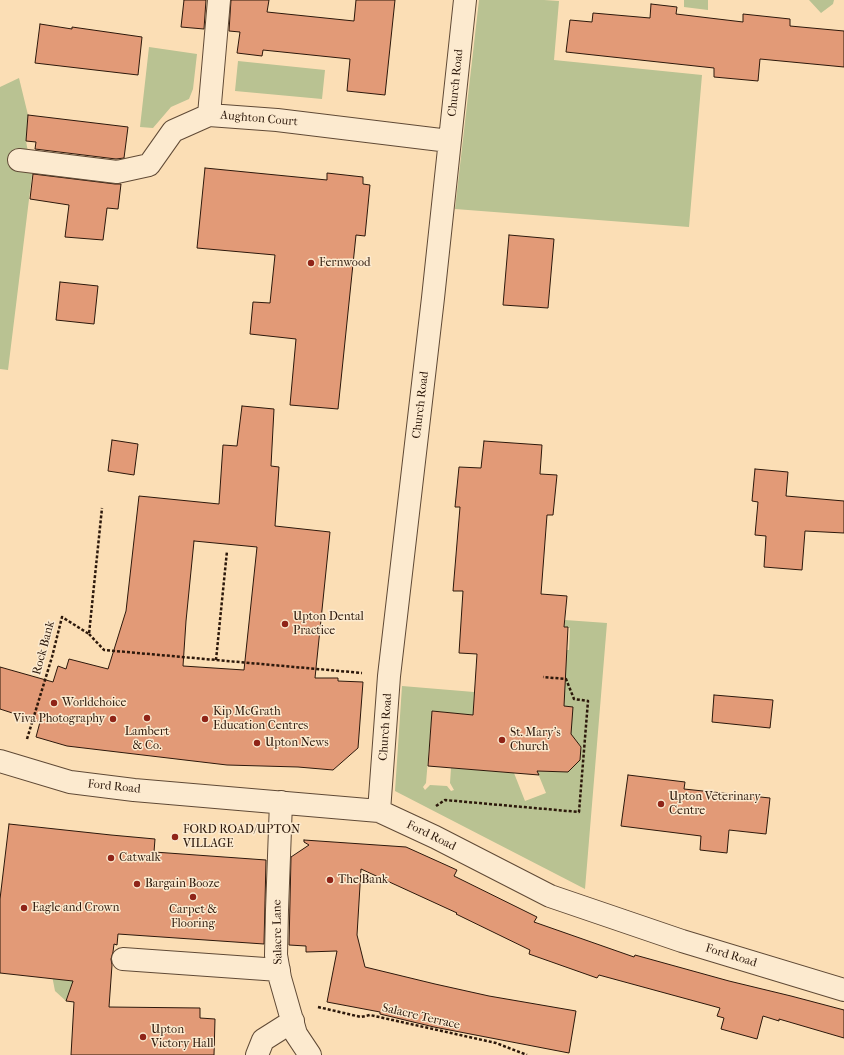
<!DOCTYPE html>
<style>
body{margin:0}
canvas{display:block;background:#fbdeb5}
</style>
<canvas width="844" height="1055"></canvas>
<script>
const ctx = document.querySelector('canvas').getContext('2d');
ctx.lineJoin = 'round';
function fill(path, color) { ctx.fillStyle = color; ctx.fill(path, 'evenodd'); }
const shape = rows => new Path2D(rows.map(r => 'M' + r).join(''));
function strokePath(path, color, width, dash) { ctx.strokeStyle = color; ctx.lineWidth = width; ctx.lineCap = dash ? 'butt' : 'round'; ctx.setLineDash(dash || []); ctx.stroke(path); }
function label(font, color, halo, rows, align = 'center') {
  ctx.font = font + ' "IM FELL French Canon",serif'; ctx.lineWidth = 3; ctx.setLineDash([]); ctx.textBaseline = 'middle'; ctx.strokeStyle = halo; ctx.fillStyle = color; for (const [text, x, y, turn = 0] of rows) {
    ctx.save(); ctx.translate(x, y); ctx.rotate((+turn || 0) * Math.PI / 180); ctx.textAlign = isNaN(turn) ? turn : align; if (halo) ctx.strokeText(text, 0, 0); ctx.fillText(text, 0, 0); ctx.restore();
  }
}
fill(shape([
 [479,0,544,0,559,1,554,60,702,75,689,227,455,209],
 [684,0,708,0,708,10,684,7],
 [809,0,834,0,833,4,821,13],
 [149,47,197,54,193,89,189,99,171,107,153,128,140,127],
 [238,61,325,70,322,99,235,91],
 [19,78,28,115,26,141,32,175,8,370,0,369,0,87],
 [565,620,607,623,585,889,395,791,402,686,474,692,473,715,432,711,426,783,423,787,425,790,430,785,447,786,451,791,454,790,450,783,451,768,514,773,525,801,546,793,537,771,568,772,580,760,581,747,569,732,564,706,562,650,569,650,570,628,564,627],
 [83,950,66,1001,55,991,49,960]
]), '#b9c292');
const building = shape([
 [184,0,206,0,204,29,181,27,184,0],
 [231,0,269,0,267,12,354,21,356,0,395,0,385,95,347,91,350,59,263,50,262,56,237,53,240,32,229,31,231,0],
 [651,4,677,7,676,14,743,22,743,14,790,19,790,26,844,31,844,67,760,59,758,81,714,77,714,68,566,52,570,20,592,22,593,13,650,18,651,4],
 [40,24,72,29,72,27,142,37,138,75,35,63,40,24],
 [28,115,128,127,124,158,116,159,35,149,36,142,26,141,28,115],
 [205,168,327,180,327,173,363,177,363,184,370,185,365,236,356,235,338,409,290,405,296,339,250,334,253,302,270,303,275,255,197,248,205,168],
 [33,174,115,184,121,184,118,209,107,208,103,240,65,237,69,205,30,199,33,174],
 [509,235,554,239,548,308,503,305,509,235],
 [60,282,98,286,94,324,56,320,60,282],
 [242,406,274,409,271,466,279,467,275,526,330,532,315,678,338,678,338,681,363,682,358,748,333,770,298,767,227,765,67,746,36,737,40,722,0,709,0,667,53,682,58,666,66,669,69,659,108,669,126,611,139,496,219,504,223,445,237,446,242,406],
 [194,541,257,547,244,670,183,666,186,621,194,541],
 [112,440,138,444,134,475,108,471,112,440],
 [484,441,542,445,540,474,557,475,553,515,547,515,541,594,567,596,564,627,568,627,564,706,573,707,571,734,581,747,580,760,568,772,537,771,539,775,428,766,432,711,473,715,477,654,459,653,463,591,453,591,460,507,455,507,459,467,481,468,484,441],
 [755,469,788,472,786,496,844,501,844,533,805,531,802,570,764,567,766,536,755,535,758,502,752,501,755,469],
 [714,695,773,700,770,728,712,722,714,695],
 [628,775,685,782,684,789,770,798,766,834,729,830,727,853,700,850,701,836,621,826,628,775],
 [9,824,111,835,155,839,154,852,266,860,264,944,118,934,117,945,114,944,113,952,111,959,112,965,109,1007,200,1008,200,1018,215,1019,214,1055,71,1055,74,1002,66,1001,73,981,0,973,0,899,9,824],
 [304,840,406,847,457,870,454,876,537,917,534,922,634,957,635,955,729,981,791,996,844,1010,844,1038,779,1019,779,1021,763,1016,757,1039,721,1029,724,1018,717,1016,720,1008,599,975,597,978,529,954,530,950,456,914,457,913,361,869,357,935,365,967,435,984,489,996,576,1011,569,1053,434,1027,380,1014,380,1012,327,1002,337,951,306,952,306,946,289,945,291,857,309,845,304,842,304,840]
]);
fill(building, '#e29a77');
strokePath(building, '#2c180b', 1);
const minor = shape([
 [209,115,219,0],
 [19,160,117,172,149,165,173,131,209,115,277,120,449,141],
 [0,761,70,782,134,790,379,811,435,837,550,896,682,941,844,990],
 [281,802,277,910,276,955,280,978,296,1034,310,1055],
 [379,811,389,676,433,298,465,0],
 [123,959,279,970],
 [257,1055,263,1040,293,1021]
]);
strokePath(minor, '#604a36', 24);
strokePath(shape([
 [89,634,104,650,362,673],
 [216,660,227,551],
 [27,739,52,657,62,617,89,634,102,508],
 [436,806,445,800,579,812,588,701,574,699,566,679,543,677],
 [318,1007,361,1017,370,1015,496,1043,527,1055]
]), '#2c180b', 2.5, [3, 2]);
strokePath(minor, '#fceacf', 22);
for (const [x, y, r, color] of [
 [311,263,4,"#8f2418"],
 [285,624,4,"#8f2418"],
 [54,703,4,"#8f2418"],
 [147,718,4,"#8f2418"],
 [113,719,4,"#8f2418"],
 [205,719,4,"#8f2418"],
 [502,740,4,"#8f2418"],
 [257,743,4,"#8f2418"],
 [661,804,4,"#8f2418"],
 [175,837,4,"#8f2418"],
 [111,858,4,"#8f2418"],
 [330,880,4,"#8f2418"],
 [137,884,4,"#8f2418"],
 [193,897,4,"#8f2418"],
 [24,908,4,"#8f2418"],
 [143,1037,4,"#8f2418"]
]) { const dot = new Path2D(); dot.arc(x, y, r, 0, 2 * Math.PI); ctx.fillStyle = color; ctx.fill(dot); strokePath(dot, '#fceacf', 1.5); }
label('12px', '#2c180b', '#fceacf', [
 ["Church Road",456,83,-84],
 ["Aughton Court",259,119,5],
 ["Church Road",421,405,-83],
 ["Rock Bank",44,648,-75],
 ["Church Road",386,727,-86],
 ["Ford Road",114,787,6],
 ["Ford Road",431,836,26],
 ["Salacre Lane",278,932,-91],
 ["Ford Road",731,956,17],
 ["Salacre Terrace",421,1017,13]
]);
label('12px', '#2c180b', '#fceacf', [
 ["Fernwood",319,263],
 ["Upton Dental",293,617],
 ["Practice",293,631],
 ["Worldchoice",62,703],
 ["Kip McGrath",213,712],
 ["Education Centres",213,726],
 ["Viva Photography",105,719,"right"],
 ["Lambert",147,732,"center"],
 ["& Co.",147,746,"center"],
 ["St. Mary's",510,733],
 ["Church",510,747],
 ["Upton News",265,743],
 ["Upton Veterinary",669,797],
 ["Centre",669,811],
 ["FORD ROAD/UPTON",183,830],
 ["VILLAGE",183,844],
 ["Catwalk",119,858],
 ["The Bank",338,880],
 ["Bargain Booze",145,884],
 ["Eagle and Crown",32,908],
 ["Carpet &",193,910,"center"],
 ["Flooring",193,924,"center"],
 ["Upton",151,1030],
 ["Victory Hall",151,1044]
], 'left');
</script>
